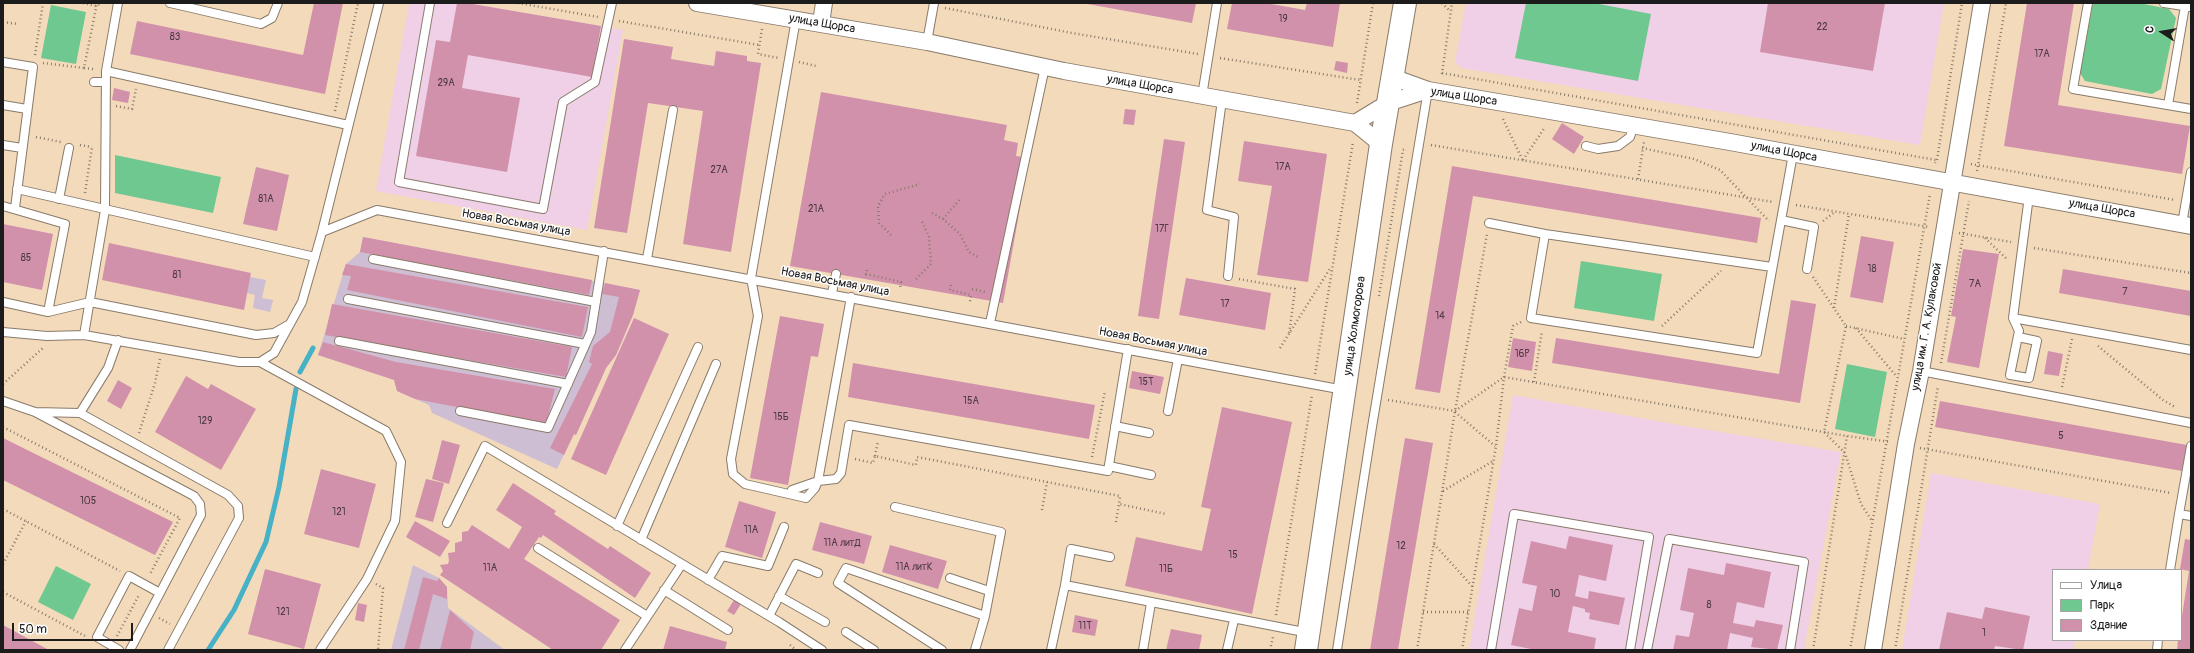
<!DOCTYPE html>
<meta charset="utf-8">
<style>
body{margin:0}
#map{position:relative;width:2194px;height:653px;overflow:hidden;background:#f3daba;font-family:Pangolin,sans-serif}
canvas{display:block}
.frame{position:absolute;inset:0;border:4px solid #1c1c1c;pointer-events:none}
.legend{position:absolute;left:2052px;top:569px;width:130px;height:72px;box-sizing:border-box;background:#fff;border:1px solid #a4a4a4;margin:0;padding:5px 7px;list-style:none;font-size:12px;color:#1c1c1c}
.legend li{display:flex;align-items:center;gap:8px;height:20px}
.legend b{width:20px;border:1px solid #a4a4a4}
.north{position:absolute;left:2142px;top:12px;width:40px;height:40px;-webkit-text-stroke:3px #fff;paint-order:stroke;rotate:282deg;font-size:11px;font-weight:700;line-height:16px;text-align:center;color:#1c1c1c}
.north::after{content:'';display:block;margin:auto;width:14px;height:18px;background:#1c1c1c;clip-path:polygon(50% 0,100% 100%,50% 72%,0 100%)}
.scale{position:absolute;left:12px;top:623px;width:121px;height:18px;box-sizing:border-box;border:2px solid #1c1c1c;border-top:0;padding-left:5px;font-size:12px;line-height:14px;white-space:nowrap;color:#1c1c1c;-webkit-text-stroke:3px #fff;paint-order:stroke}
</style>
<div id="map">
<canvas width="2194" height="653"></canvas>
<div class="frame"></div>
<ul class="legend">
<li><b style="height:5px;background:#fff"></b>Улица</li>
<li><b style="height:11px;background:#6ec88f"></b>Парк</li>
<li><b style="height:11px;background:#d291ab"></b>Здание</li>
</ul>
<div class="north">С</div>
<div class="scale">50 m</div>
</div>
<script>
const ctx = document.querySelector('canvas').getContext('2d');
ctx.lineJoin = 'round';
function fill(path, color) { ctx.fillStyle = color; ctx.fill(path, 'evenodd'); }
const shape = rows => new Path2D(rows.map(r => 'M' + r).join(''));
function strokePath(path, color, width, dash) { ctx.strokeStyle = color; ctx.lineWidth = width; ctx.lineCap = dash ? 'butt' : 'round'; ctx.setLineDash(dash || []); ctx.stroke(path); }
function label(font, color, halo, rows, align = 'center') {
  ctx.font = font + ' Pangolin,sans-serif'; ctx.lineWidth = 3; ctx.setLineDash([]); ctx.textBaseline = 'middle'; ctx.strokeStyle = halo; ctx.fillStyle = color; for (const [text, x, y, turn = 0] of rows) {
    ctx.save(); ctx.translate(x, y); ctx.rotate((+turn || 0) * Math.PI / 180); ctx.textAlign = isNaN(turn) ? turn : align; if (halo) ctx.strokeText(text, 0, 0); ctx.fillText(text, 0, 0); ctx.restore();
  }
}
fill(shape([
 [409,3,467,3,623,30,587,230,376,191],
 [1466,3,1944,3,1920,145,1461,68,1455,62],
 [1513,395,1679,425,1841,452,1804,650,1469,650],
 [1931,473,2100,504,2088,570,2053,570,2053,640,2075,640,2073,650,1902,650]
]), '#efd0e7');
fill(shape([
 [363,237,640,290,633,315,616,355,606,368,576,435,574,434,557,469,432,413,429,405,397,391,394,379,318,355,346,264,360,252],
 [250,277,266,280,262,298,273,300,270,312,253,308,255,295,247,293],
 [413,565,439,578,447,587,448,608,505,650,391,650]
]), '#cdbed3');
fill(shape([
 [1526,3,1594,3,1651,14,1638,81,1515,58],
 [2093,3,2139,3,2169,9,2176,18,2161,89,2152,94,2085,81,2080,73],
 [51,5,86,12,76,64,41,58],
 [115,155,221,177,213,213,115,193],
 [1581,261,1662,274,1654,321,1574,308],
 [1847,364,1887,372,1875,437,1835,429],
 [56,566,91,584,73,620,38,602]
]), '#6ec88f');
strokePath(shape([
 [300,372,313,348],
 [208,650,234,610,266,542,279,487,296,389]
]), '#47b1c6', 5);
fill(shape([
 [314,3,343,3,325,94,130,54,137,21,303,55],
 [457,3,467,3,601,26,592,77,468,55,462,88,520,98,507,172,416,156,436,40,450,42],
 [1082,3,1196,3,1192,23],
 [1232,3,1266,3,1305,10,1307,3,1340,3,1333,47,1227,29],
 [1768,3,1885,3,1873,71,1760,52],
 [2027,3,2074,3,2058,105,2190,126,2182,174,2004,146],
 [624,39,673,47,671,59,714,66,716,51,747,56,747,61,761,63,731,252,683,244,703,111,648,103,627,233,594,228],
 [1336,61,1348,63,1347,73,1334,70],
 [114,88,130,92,128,103,112,100],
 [821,92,1007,125,1004,140,1018,143,1016,156,1029,158,1003,303,790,266],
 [1125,109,1136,110,1134,125,1123,124],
 [1562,123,1584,137,1574,154,1552,139],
 [1164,139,1185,142,1159,319,1138,316],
 [1244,141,1327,154,1308,282,1257,275,1272,186,1238,181],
 [1452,166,1761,218,1757,243,1473,196,1440,393,1415,389],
 [256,167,289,175,277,231,243,224],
 [3,224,53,234,42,290,3,282],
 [1861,236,1894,242,1883,303,1850,297],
 [363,237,592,280,589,295,360,252],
 [109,243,251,273,244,310,102,280],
 [1963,249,1999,254,1979,368,1947,362,1956,317,1951,316],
 [346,264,588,307,582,337,347,290,351,276,342,275],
 [2063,269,2191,291,2191,316,2059,293],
 [1186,278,1271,293,1265,330,1179,315],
 [605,283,640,290,633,315,616,355,606,368,576,435,574,434,564,455,550,448,592,364,589,362,593,346,610,332,619,297,602,294],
 [1791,300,1816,304,1800,403,1552,363,1556,338,1779,374],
 [332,304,572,347,566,377,325,335],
 [780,316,824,324,818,357,811,356,788,485,750,478],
 [634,318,669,334,606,475,571,459],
 [1513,338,1536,342,1532,371,1508,367],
 [323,342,396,362,555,389,546,424,415,399,397,391,394,380,318,355],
 [2048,351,2063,354,2059,376,2044,374],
 [853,363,1095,405,1089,439,848,397],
 [1132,371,1164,377,1160,394,1129,388],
 [186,376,208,389,211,384,256,409,221,470,155,432],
 [118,380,132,388,121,409,107,401],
 [1940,401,2187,445,2182,471,1935,427],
 [1222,407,1292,422,1252,614,1125,586,1136,537,1202,551,1211,509,1201,507],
 [3,438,173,522,155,555,3,480],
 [1405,438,1433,443,1398,650,1370,650],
 [442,440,460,445,449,484,432,479],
 [321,469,376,484,359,548,304,534],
 [426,479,444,483,433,522,415,517],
 [513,483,556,511,554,514,608,549,610,546,651,573,635,598,543,535,541,538,539,537,524,559,620,620,601,650,553,650,440,575,443,571,440,565,448,564,449,561,448,553,455,552,455,543,462,541,462,532,468,531,472,525,509,549,522,527,496,510],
 [739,501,776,512,762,558,725,547],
 [415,521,450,541,440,557,406,537],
 [820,522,872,536,864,564,812,550],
 [1569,536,1613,545,1606,581,1579,575,1575,596,1588,599,1589,591,1625,598,1619,625,1589,619,1590,613,1585,612,1585,609,1573,606,1568,632,1596,638,1594,650,1536,650,1511,645,1519,608,1532,611,1537,586,1522,583,1531,541,1566,549],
 [2185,539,2191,540,2191,650,2177,650,2178,640,2181,640,2181,622,2189,571,2180,569],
 [890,545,947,561,938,589,882,572],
 [1726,563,1771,572,1764,608,1737,602,1733,623,1754,627,1756,620,1783,625,1777,650,1751,647,1753,638,1730,633,1727,650,1673,650,1676,635,1689,637,1694,613,1680,610,1688,568,1724,575],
 [265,569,321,584,304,649,248,634],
 [423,577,437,581,439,578,447,587,447,599,433,594,419,650,404,650],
 [734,600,741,604,734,615,727,611],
 [358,603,367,605,364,622,355,620],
 [1985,607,2030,616,2023,650,1995,646,1994,650,1939,650,1947,612,1982,619],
 [450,610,474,632,470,650,440,650],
 [1075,615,1098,620,1095,636,1072,632],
 [3,625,49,650,3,650],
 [670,626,727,642,725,650,663,650],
 [1171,629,1202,635,1199,650,1166,650]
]), '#d291ab');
const service = shape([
 [118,3,106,71,348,125],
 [170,3,261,24,272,18,278,3],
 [430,3,399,182,543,209,563,102,595,82,612,3],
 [2088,3,2073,89,2191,109],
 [2164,3,2190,7],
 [796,19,751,278,758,316,731,459,733,474,745,484,806,498,815,488,818,481,851,297],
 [927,42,934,3],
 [3,62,33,67,15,208],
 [94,82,106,82],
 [1202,96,1217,3],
 [1222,100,1207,210,1234,217,1228,276],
 [3,105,27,109],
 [2168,105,2185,6],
 [3,145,22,148],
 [1586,146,1598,149,1618,146,1630,137,1634,125],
 [17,189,315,257],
 [2029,196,2013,318,2191,350],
 [59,199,69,148],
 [3,206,65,224,48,312],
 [1781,220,1814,227,1807,269],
 [1489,223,1545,234,1772,267],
 [2182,224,2191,172],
 [322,232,377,210,1344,390],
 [1545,234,1531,318,1757,353,1793,154],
 [373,259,596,302],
 [647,259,673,110],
 [832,293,836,274],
 [348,299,585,344],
 [3,302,48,312,90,302,256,335,274,333,288,325],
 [2013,318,2019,331,2010,375,2029,378,2037,341,2018,337],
 [990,323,1045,67],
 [3,332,47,336,84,335,239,362,260,362,386,431,401,462,395,521,367,579,320,650],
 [84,335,105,210,106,71],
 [339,341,568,384],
 [260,362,274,353,302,302,322,232,379,3],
 [1921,371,2191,423],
 [3,401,35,412,80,413,108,368,118,340],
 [460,411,548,428,591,332,604,251],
 [1168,411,1178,359],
 [35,412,194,496,200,504,201,515,130,650],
 [80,413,228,495,238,506,239,518,168,650],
 [1115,426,1149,433],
 [1109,466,1151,475],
 [792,490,818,481,836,479,841,473,849,425,1108,471,1128,349],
 [895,507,1001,532,985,616],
 [2179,514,2191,446],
 [447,523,485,446,779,622,822,650],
 [617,526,698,347],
 [641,540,716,364],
 [538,548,647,616],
 [2170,570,2179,514,2191,516],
 [950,578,989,591],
 [708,580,722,556,768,566,784,527],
 [1065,585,1071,549,1110,557],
 [664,590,728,630],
 [779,596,825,622],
 [769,616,796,564,818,573],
 [846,632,874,650],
 [119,650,97,637,129,576,160,593],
 [625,650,682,564],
 [942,650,838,583,846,568,985,616,975,650],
 [1051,650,1065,585,1309,633],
 [1143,650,1151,603],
 [1227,650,1234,620],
 [1337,650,1372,427,1428,90],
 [1491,650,1514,514,1649,537,1630,650],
 [1647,650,1669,539,1804,562,1790,650],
 [2157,650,2158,640]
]);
const minor = shape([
 [697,3,927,42,1064,71,1355,123,1388,103,1428,90,1730,142,2191,226],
 [821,23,824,3],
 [1392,77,1428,90],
 [1355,123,1381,144],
 [1873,650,1906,444,1921,371,1982,3]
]);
const secondary = shape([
 [1306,650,1381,144,1405,3]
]);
strokePath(service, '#887b6b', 10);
strokePath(minor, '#887b6b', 18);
strokePath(secondary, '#887b6b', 24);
strokePath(shape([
 [83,3,96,6,101,3],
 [518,3,598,17],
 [1442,3,1450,11],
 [945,8,1072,33,1198,54],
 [619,21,759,45],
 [3,22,18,24],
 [762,29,758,54,779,58],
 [35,55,43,3],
 [1220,58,1360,80],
 [799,62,816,66],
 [43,63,84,68],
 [93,69,84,68,97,3],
 [1442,73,1936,160,1935,163],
 [1442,74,1452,3],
 [1357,103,1373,3],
 [116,106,132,109,136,89],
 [335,111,358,3],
 [1503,119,1522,159],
 [36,137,61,142],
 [80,145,92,147],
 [1431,145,1773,202],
 [1642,148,1694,159,1720,170,1769,221],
 [1523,160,1545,127],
 [1937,160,1962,3],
 [1971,164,2175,200],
 [1977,171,2006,3],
 [1638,179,1644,142],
 [85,193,92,147],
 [1796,205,1929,227],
 [932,213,943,219,960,234,969,252,978,257],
 [943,219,961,198],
 [1823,221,1835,212],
 [1959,233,2011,242],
 [891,235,879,223,878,206,885,194,920,184],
 [1985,238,2008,260],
 [2034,248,2191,273],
 [867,270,866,274,901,282,900,289],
 [1813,277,1846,326,1824,432,1845,453,1861,504,1872,521],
 [916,279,931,264,929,237,921,219],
 [1239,279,1295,289,1289,335],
 [951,285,950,290,971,295,970,302],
 [972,289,986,292],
 [1379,296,1403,150,1406,148],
 [1834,308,1849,214],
 [1662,326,1721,271],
 [1846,326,1904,339],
 [1856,328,1897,377],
 [2098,346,2163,400,2175,407],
 [1280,348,1331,267],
 [1941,363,1969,201],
 [1315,374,1353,142],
 [1534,382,1542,331],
 [3,384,43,348],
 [2062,387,2072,339],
 [1388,400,1455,411,1504,377,1847,436,1891,442],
 [1455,412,1495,446],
 [3,427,180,518,150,574],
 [139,433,155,383,160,359],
 [1920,448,2171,493],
 [875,456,878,441],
 [1092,457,1105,391],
 [855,459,873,463,875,456,916,465,917,457,1120,496,1119,504,1166,514],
 [1443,491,1493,461],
 [3,509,120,571],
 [1042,510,1047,482],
 [1116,522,1119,504],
 [1434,544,1472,586],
 [3,564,26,521],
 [376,584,383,588,378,650],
 [3,592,85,636],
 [1423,612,1469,612],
 [1276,615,1312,395],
 [159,618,170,624],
 [117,636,139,595],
 [790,645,796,650],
 [1270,650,1273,637],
 [1417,650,1455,411,1487,234],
 [1462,650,1496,446,1504,377,1513,326,1521,322],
 [1813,650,1847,436],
 [1850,650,1930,194],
 [1895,650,1938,386]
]), '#887b6b', 2.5, [1, 3]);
strokePath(service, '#fff', 8);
strokePath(minor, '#fff', 16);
strokePath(secondary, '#fff', 22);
label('10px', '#4a3940', null, [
 ["19",1283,19],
 ["22",1822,27],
 ["83",175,37],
 ["17А",2042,54],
 ["29А",446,83],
 ["17А",1283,167],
 ["27А",719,170],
 ["81А",266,199],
 ["21А",816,209],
 ["17Г",1162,229],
 ["85",26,258],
 ["18",1872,269],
 ["81",177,275],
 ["7А",1975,284],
 ["7",2125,292],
 ["17",1225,304],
 ["14",1440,316],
 ["16Р",1522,354],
 ["15Т",1146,382],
 ["15А",971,401],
 ["15Б",781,417],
 ["129",205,421],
 ["5",2061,436],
 ["105",88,501],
 ["121",339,512],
 ["11А",751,530],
 ["11А литД",842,543],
 ["12",1401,546],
 ["15",1233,555],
 ["11А литК",914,567],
 ["11А",490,568],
 ["11Б",1166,569],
 ["10",1555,594],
 ["8",1709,605],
 ["121",283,612],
 ["11Т",1085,626],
 ["1",1984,633]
]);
label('12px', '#1c1c1c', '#fff', [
 ["улица Щорса",822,24,10],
 ["улица Щорса",1140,85,10],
 ["улица Щорса",1464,97,9],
 ["улица Щорса",1784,152,11],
 ["улица Щорса",2102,209,10],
 ["Новая Восьмая улица",516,223,10],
 ["Новая Восьмая улица",835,282,11],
 ["улица Холмогорова",1355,326,-82],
 ["улица им. Г. А. Кулаковой",1927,327,-80],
 ["Новая Восьмая улица",1153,342,11]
]);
</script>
